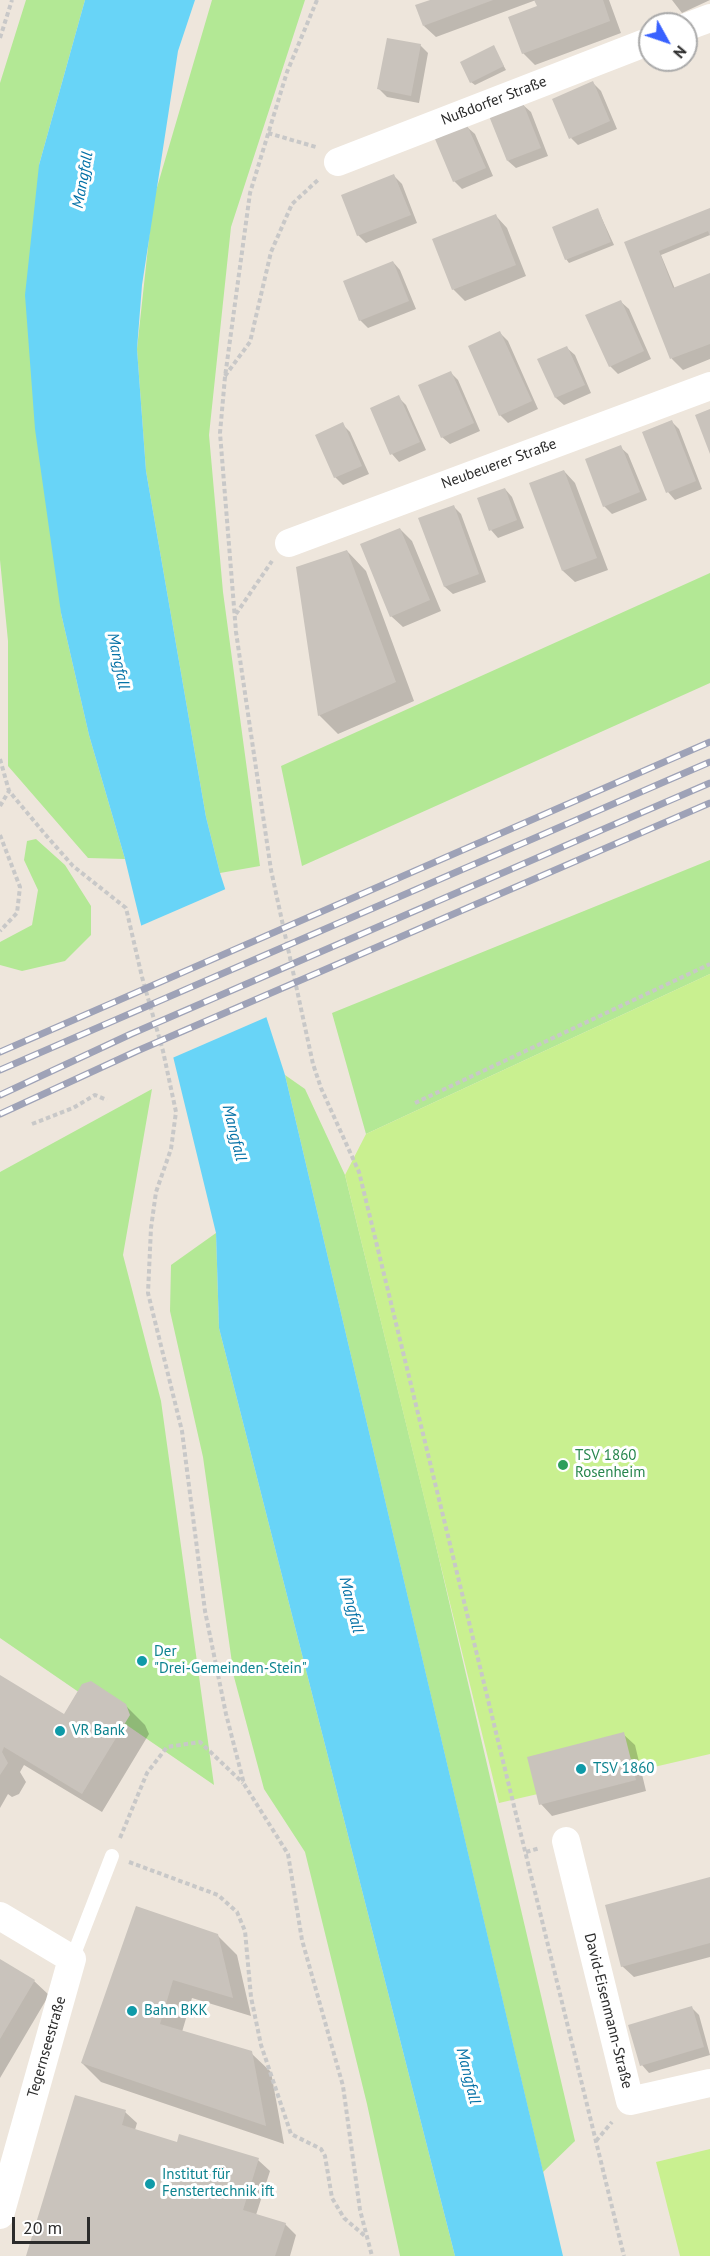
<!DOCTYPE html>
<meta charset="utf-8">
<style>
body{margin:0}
#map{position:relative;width:710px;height:2256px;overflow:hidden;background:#eee6dc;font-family:"PT Sans",sans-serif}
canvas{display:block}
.north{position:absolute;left:638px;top:12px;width:60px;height:60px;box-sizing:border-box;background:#fff;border:2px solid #aaa;border-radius:50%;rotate:130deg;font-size:16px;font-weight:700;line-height:24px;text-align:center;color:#2b2b2b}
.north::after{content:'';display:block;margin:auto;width:21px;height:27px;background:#3861ff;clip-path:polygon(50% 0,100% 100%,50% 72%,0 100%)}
.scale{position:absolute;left:12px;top:2217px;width:78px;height:27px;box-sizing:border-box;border:3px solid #2b2b2b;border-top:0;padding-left:8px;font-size:18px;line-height:21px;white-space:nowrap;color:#2b2b2b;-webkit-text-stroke:4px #fff;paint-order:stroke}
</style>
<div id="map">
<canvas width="710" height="2256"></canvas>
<div class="north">N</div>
<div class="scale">20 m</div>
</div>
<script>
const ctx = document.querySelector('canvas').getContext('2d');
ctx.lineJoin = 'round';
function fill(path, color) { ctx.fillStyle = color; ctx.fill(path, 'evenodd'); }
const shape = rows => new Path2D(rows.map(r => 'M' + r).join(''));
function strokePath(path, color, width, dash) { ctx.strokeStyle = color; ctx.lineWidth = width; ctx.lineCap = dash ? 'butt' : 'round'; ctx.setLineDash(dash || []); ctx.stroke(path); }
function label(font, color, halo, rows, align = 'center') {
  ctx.font = font + ' "PT Sans",sans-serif'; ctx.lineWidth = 6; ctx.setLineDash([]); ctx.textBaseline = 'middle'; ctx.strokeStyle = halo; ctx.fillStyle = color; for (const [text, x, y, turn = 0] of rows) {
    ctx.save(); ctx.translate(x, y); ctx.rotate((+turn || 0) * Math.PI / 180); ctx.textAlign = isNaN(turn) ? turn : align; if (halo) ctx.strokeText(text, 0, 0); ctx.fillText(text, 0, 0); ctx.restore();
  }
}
fill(shape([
 [26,0,85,0,39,165,61,613,89,735,125,859,88,858,8,766,8,641,0,560,0,83],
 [212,0,305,0,231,227,209,435,223,592,260,866,220,873,206,817,146,471,137,349,153,201],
 [710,573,710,683,302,866,281,766],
 [36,839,65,865,91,906,91,935,65,961,22,971,0,965,0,942,32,925,38,890,24,860,27,841],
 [710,860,710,974,366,1134,332,1013],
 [285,1075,305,1089,345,1175,433,1533,575,2141,543,2172],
 [152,1089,123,1255,161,1401,214,1785,0,1638,0,1172],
 [216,1233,219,1328,455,2256,400,2256,367,2104,305,1852,264,1789,234,1677,203,1457,170,1311,171,1265]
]), '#b3e895');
fill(shape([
 [710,974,710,1754,499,1803,345,1175,366,1134],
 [710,2149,710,2256,680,2256,656,2162]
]), '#c9f090');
fill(shape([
 [85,0,195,0,178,51,142,285,137,349,146,471,206,817,220,873,285,1075,563,2256,455,2256,219,1328,216,1233,125,859,89,735,61,613,35,429,25,295,39,165]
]), '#68d4f7');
fill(shape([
 [228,888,269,1016,170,1059,138,927]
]), '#eee6dc');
fill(shape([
 [434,0,536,0,436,37,424,26],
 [536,0,609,0,621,33,535,65,523,53,539,7],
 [672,0,710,0,682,13],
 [420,45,428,53,419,103,387,97,379,89],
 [493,47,506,70,475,85,471,82],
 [593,83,601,91,617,129,578,145,571,138],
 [523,105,531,112,548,156,516,168,508,161],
 [467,127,475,134,493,176,462,189,454,181,437,140],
 [394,176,402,184,417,223,366,243,358,235],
 [598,210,614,245,569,263,566,259],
 [710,210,710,235,661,255,675,289,710,275,710,359,683,370,672,359,626,243],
 [496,216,507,228,526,276,465,301,453,289],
 [393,262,400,270,416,309,368,328,360,320],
 [621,302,629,309,651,359,618,374,610,366],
 [500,333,508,341,538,409,508,423,500,415],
 [567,348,575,355,591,393,564,405,556,398],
 [450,372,458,380,480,431,450,444,442,437],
 [398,397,406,405,426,450,399,462,392,454,372,409],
 [672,422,679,429,702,489,675,500,668,492],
 [342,424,350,432,369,474,343,485,335,477],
 [620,447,628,454,647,500,612,514,604,506],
 [564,471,575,483,608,570,575,582,563,571,531,484],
 [505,489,512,497,524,528,498,538,491,530],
 [453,506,461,514,486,582,453,594,445,587,420,519],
 [400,529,412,541,441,611,403,627,391,616],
 [347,551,366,571,414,701,338,734,319,715],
 [0,1677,64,1716,125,1705,145,1725,149,1734,102,1812,24,1765,20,1772,26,1782,19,1794,12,1797,8,1794,0,1808],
 [623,1734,635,1745,646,1791,552,1816,541,1804],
 [710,1879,710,1957,634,1977,622,1966],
 [218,1936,237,1955,251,2016,192,1998,182,2032,251,2053,271,2072,284,2144,101,2082,82,2063],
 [0,1960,34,1981,49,1995,0,2078],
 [691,2007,699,2015,710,2055,649,2073,642,2065],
 [125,2112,137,2123,135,2130,178,2143,258,2160,270,2171,256,2215,285,2224,296,2235,290,2256,28,2256]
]), '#0003');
fill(shape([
 [430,0,493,0,423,26,415,5],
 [534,0,603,0,610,21,522,54,508,17,537,6],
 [387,38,421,44,411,96,377,89],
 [494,45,504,66,470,83,460,62],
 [593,81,610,121,569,139,552,99],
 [523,103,541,148,507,161,489,116],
 [467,125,486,168,453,182,435,139],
 [394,174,411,215,357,236,341,195],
 [598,208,611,242,565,260,552,227],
 [710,208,710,236,708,231,659,251,673,288,710,273,710,344,670,359,624,242],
 [496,214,516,265,452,290,432,239],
 [393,261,409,301,359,321,343,281],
 [621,300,644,351,609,367,585,315],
 [500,331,532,401,499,416,468,346],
 [567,346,585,385,555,398,537,359],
 [451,371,474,423,441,438,418,385],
 [399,395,420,442,390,455,370,408],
 [710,409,710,454,695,415],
 [672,420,696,481,666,493,642,432],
 [343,422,362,466,334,478,315,435],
 [621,445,640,492,603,507,585,459],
 [564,470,597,558,562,571,529,483],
 [505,488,517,520,489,531,477,498],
 [454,505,479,574,444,587,418,518],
 [400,528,430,600,390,617,360,544],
 [347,550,396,682,318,716,296,567],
 [0,1675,64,1714,82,1684,91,1681,126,1704,130,1715,82,1794,4,1747,2,1752,8,1763,0,1775],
 [624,1732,636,1780,539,1805,527,1757],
 [710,1877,710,1943,621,1967,605,1905],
 [136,1906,218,1934,233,1998,173,1980,160,2024,252,2051,266,2126,81,2063],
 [0,1959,35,1980,0,2039],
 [692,2006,704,2047,640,2066,628,2025],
 [75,2095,126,2110,122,2125,177,2142,179,2134,259,2158,243,2210,286,2223,275,2256,26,2256]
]), '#c9c3bc');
strokePath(shape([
 [317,0,287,72,250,193,225,377,220,433,236,632,271,870,313,1064,321,1088,359,1172,624,2256],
 [0,38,12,0],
 [268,133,316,147],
 [225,376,250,342,271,252,292,204,319,179],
 [236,614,272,561],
 [0,759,9,791,44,833,73,866,126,908,142,977,163,1051,176,1112,171,1149,156,1192,151,1228,148,1293,182,1431,205,1611,226,1714,244,1784,288,1854,302,1940,343,2086,360,2210,372,2256],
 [0,806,9,791],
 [0,835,20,887,17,913,0,931],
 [415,1103,710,964],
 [32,1124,73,1108,95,1095,107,1100],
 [120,1838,147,1773,167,1747,200,1742,243,1783],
 [526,1852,540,1848],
 [129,1862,218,1895,237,1912,245,1931,251,1997,261,2045,291,2134,321,2149,325,2156,332,2198,344,2218,366,2237],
 [596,2141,612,2122]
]), '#c8c8c8', 4, [4.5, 3]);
strokePath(shape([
 [72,1959,112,1856]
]), '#fff', 14);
strokePath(shape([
 [686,27,710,18],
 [338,162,650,41],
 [289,543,710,386],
 [566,1841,630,2101,710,2083],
 [0,1916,72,1959,0,2215]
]), '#fff', 28);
const rail = shape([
 [0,1052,710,742],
 [0,1070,710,762],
 [0,1095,131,1034,710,783],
 [0,1114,137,1051,710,803]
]);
strokePath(rail, '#9ea2b7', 7);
strokePath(rail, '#fff', 4.5, [14]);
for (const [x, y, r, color] of [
 [563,1465,6,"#2e9e5b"],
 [142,1661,6,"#0f9aa8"],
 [60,1731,6,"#0f9aa8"],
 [581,1769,6,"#0f9aa8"],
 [132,2011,6,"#0f9aa8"],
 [150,2184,6,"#0f9aa8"]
]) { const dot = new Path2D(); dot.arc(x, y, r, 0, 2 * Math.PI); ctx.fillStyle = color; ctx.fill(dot); strokePath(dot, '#fff', 2); }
label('15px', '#2b2b2b', '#fff', [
 ["Nußdorfer Straße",494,101,-21],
 ["Neubeuerer Straße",499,464,-20],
 ["David-Eisenmann-Straße",608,2011,76],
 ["Tegernseestraße",47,2047,-74]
]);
label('15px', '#27864d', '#fff', [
 ["TSV 1860",575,1456],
 ["Rosenheim",575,1473]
], 'left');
label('15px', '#0d838f', '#fff', [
 ["Der",154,1652],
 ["\"Drei-Gemeinden-Stein\"",154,1669],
 ["VR Bank",72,1731],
 ["TSV 1860",593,1769],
 ["Bahn BKK",144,2011],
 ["Institut für",162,2175],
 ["Fenstertechnik ift",162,2192]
], 'left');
label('italic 16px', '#0471a6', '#fff', [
 ["Mangfall",83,180,-80],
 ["Mangfall",118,661,78],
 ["Mangfall",234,1133,76],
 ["Mangfall",351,1605,76],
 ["Mangfall",468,2076,76]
]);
</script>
